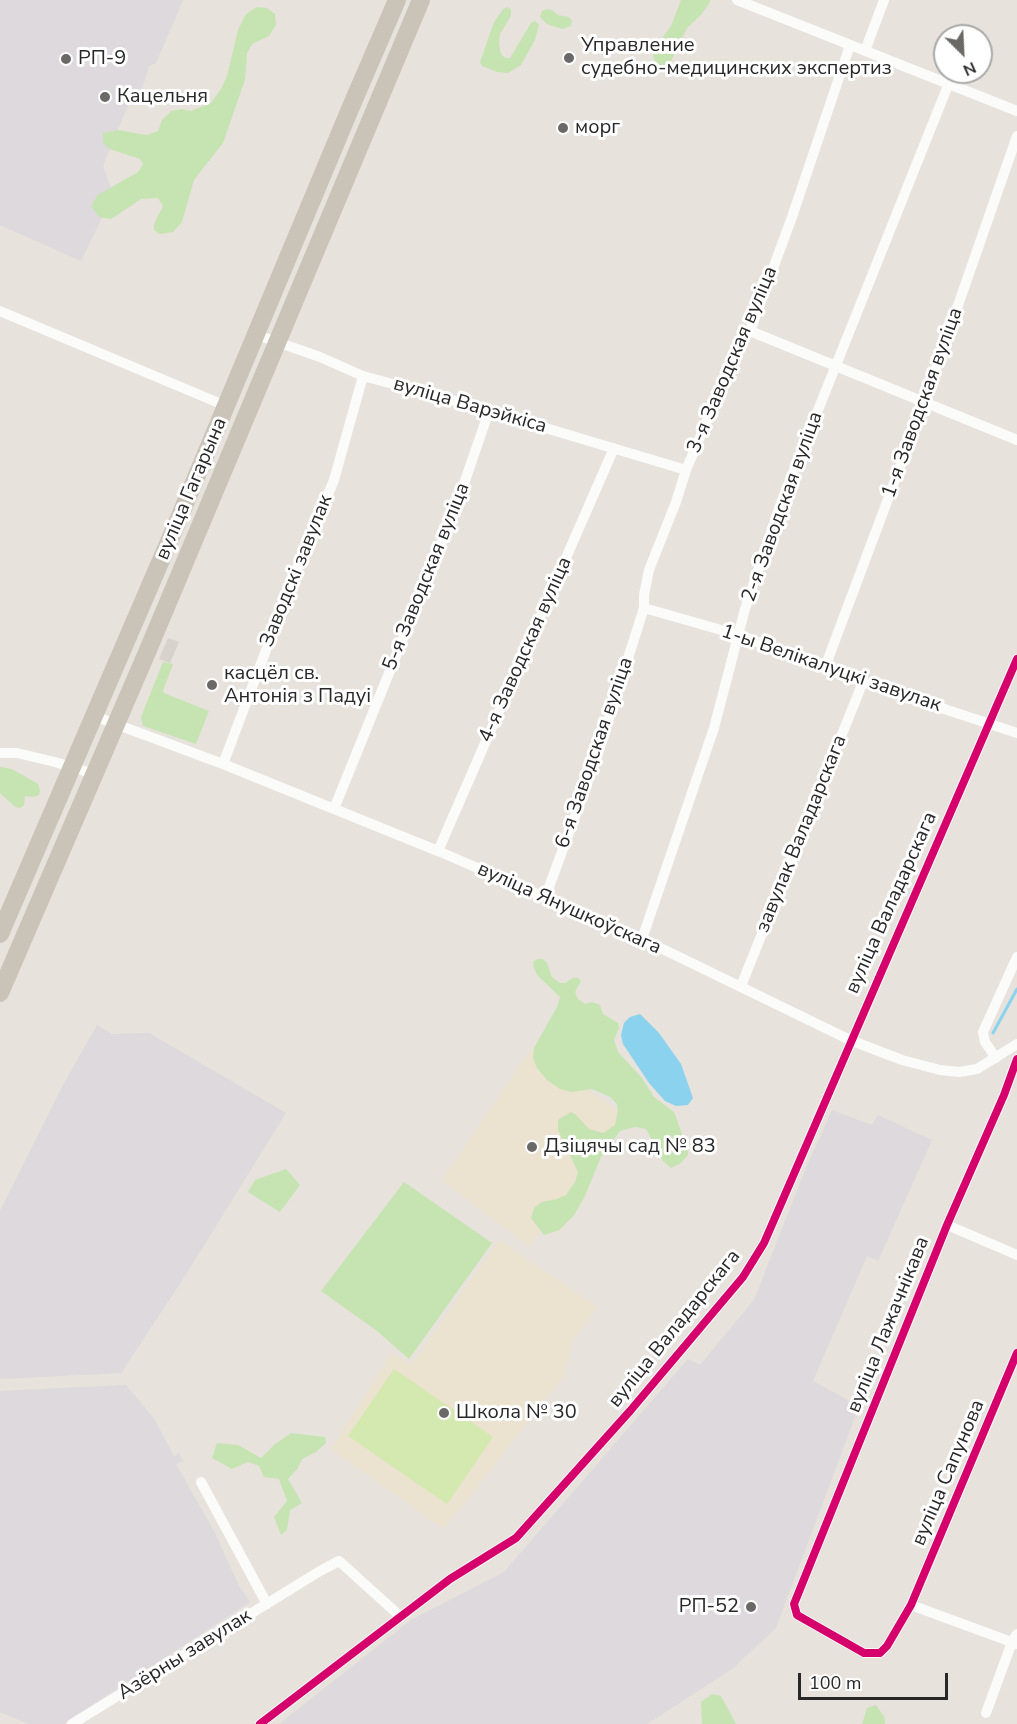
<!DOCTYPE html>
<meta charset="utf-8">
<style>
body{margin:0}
#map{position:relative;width:1017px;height:1724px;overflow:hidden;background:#e7e2dc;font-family:"Nunito Sans",sans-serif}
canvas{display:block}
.north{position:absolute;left:933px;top:24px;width:60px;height:60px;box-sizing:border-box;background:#fff;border:2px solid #a9a9a9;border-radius:50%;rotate:156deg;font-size:16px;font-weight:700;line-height:24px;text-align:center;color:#282828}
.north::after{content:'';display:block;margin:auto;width:21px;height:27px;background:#6b6967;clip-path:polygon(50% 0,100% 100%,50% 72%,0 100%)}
.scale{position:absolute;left:798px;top:1673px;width:150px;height:27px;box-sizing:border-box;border:3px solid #282828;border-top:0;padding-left:8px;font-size:18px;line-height:21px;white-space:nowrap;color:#282828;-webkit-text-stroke:4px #fff;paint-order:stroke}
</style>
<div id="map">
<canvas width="1017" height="1724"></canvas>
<div class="north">N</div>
<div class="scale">100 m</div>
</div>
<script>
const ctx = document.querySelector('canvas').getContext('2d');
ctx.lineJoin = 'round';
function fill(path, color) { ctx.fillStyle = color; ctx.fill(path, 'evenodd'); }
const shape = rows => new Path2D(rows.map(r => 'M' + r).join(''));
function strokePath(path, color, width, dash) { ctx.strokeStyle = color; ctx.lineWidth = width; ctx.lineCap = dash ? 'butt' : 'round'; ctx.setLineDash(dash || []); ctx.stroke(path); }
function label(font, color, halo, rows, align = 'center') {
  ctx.font = font + ' "Nunito Sans",sans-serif'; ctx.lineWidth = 6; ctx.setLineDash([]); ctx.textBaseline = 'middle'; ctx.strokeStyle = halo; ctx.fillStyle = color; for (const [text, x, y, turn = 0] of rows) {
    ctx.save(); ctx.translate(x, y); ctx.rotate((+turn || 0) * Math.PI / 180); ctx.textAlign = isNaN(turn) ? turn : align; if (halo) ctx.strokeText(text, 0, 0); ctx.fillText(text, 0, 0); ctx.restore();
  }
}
fill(shape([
 [0,0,183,0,156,63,149,66,139,98,132,96,103,165,113,195,81,261,0,225],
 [97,1025,112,1034,149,1033,286,1113,185,1276,121,1373,0,1379,0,1211,63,1085],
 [832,1110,872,1125,878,1115,932,1140,878,1261,867,1256,813,1381,859,1406,776,1628,732,1669,647,1724,279,1724,411,1620,504,1572,688,1359,700,1365,754,1300,805,1170],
 [126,1385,155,1420,174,1456,179,1453,183,1461,176,1464,215,1533,239,1586,250,1602,63,1724,28,1724,0,1712,0,1391]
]), '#ddd9dc');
fill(shape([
 [531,1049,623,1114,529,1246,442,1180],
 [499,1240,597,1307,573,1341,563,1377,444,1529,331,1449,392,1353,411,1365]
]), '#ebe2cf');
fill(shape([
 [681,0,710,0,710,2,701,15,687,28,671,61,663,67,657,66,653,56,656,46,671,26],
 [257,7,267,8,275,14,276,25,269,36,252,44,247,53,245,80,223,143,194,180,182,222,173,232,160,234,154,230,154,224,163,206,158,198,141,199,111,219,99,217,91,206,98,195,138,172,143,164,140,159,110,149,103,143,103,133,118,130,147,135,158,131,162,120,171,111,182,109,191,111,211,103,221,89,227,76,238,30,246,14],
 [508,7,511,10,511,16,500,34,499,44,501,54,505,58,510,58,531,23,535,21,539,25,535,40,521,65,508,73,497,72,482,66,480,62,494,22,503,9],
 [547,9,552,10,558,15,569,17,572,21,571,26,562,29,547,24,540,17,542,11],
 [163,662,173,664,163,691,164,693,209,711,196,744,143,726,141,717],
 [0,767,12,769,38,784,40,790,39,795,34,797,25,796,24,805,20,808,15,807,0,793],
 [538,959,543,959,547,963,552,977,560,983,565,983,573,978,578,978,581,981,575,992,578,999,585,1004,592,1002,600,1005,603,1014,618,1023,619,1028,614,1040,618,1052,642,1078,654,1097,674,1112,688,1150,688,1155,681,1163,671,1168,663,1161,646,1129,635,1127,620,1131,601,1157,585,1196,574,1215,559,1230,544,1235,531,1218,534,1208,542,1202,557,1199,566,1195,575,1182,578,1172,558,1130,558,1120,571,1112,575,1114,589,1129,603,1133,615,1125,618,1110,617,1104,610,1097,592,1089,571,1092,560,1089,547,1080,537,1068,533,1058,534,1048,557,1007,560,997,537,975,533,966,534,961],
 [286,1169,300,1185,280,1212,248,1192,255,1180],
 [404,1182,492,1243,409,1359,377,1331,321,1291],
 [291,1433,325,1437,326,1443,316,1452,302,1459,298,1468,288,1479,302,1503,290,1510,287,1530,281,1535,274,1517,287,1501,279,1479,264,1477,259,1466,248,1462,232,1469,212,1458,217,1443,238,1445,261,1458,275,1444],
 [712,1694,721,1696,736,1724,702,1724,701,1702],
 [876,1705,885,1718,885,1724,862,1724,867,1708]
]), '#c6e4b2');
fill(shape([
 [394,1369,493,1437,447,1504,348,1436]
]), '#d3e9af');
fill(shape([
 [168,638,179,642,170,663,159,659]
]), '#d7d3cc');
fill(shape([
 [640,1014,659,1033,681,1064,693,1098,688,1105,676,1106,665,1101,649,1083,623,1044,621,1035,624,1023,630,1017]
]), '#8bd2ee');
strokePath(shape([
 [993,1033,1017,989]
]), '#8bd2ee', 3);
strokePath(shape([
 [737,0,1017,111],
 [865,51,884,0],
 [0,311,226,406],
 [750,331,1017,440],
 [257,335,320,357,363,376,445,398,686,470],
 [644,608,739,635,863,682,1017,733],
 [825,667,924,403,1017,136],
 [94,716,223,764,438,851,642,939,850,1040,902,1060,940,1070,959,1072,977,1069,1017,1044],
 [0,753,17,753,55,762,94,774],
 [223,764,296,571,334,480,363,376],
 [334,809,455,510,489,411],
 [438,851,614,448],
 [545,898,596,759,644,608,644,595,649,570,676,502,686,470,740,343,750,331,792,217,850,45],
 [642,939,714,728,745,609,782,500,949,83],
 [741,986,863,682],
 [996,1058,985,1042,983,1032,1017,957],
 [1017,1059,1004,1095,947,1225,794,1604,797,1615,864,1653,880,1653,887,1646,911,1605,1017,1353],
 [947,1225,1017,1255],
 [201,1482,267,1604],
 [911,1605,1017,1644],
 [986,1713,1012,1642,1017,1634],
 [72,1724,320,1571,339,1561,401,1617],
 [260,1724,450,1579,516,1538,630,1411,743,1277,764,1243,1017,659]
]), '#fbfbfa', 10);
strokePath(shape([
 [0,934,177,523,350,109,397,0],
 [0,993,148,650,421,0]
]), '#c9c4b7', 18);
strokePath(shape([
 [1017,1059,1004,1095,947,1225,794,1604,797,1615,864,1653,880,1653,887,1646,911,1605,1017,1353],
 [260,1724,450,1579,516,1538,630,1411,743,1277,764,1243,1017,659]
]), '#d6006c', 8);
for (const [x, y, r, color] of [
 [569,58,6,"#6b6967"],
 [66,59,6,"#6b6967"],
 [105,97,6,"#6b6967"],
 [563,128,6,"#6b6967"],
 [212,685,6,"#6b6967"],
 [532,1147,6,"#6b6967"],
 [444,1413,6,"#6b6967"],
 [751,1607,6,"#6b6967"]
]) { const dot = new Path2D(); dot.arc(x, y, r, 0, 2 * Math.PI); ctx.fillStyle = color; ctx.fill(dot); strokePath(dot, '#fff', 2); }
label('20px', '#282828', '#fff', [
 ["Управление",581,46],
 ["судебно-медицинских экспертиз",581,69],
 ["РП-9",78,59],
 ["Кацельня",117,97],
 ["морг",575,128],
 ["касцёл св.",224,674],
 ["Антонія з Падуі",224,697],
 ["Дзіцячы сад № 83",544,1147],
 ["Школа № 30",456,1413],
 ["РП-52",739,1607,"right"]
], 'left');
label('20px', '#282828', '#fff', [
 ["3-я Заводская вуліца",733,360,-67],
 ["1-я Заводская вуліца",923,403,-70],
 ["вуліца Варэйкіса",470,406,16],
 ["вуліца Гагарына",192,489,-67],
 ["2-я Заводская вуліца",783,507,-70],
 ["Заводскі завулак",297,571,-68],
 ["5-я Заводская вуліца",427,577,-68],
 ["4-я Заводская вуліца",526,650,-66],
 ["1-ы Велікалуцкі завулак",831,669,19],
 ["6-я Заводская вуліца",595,753,-71],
 ["завулак Валадарскага",802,834,-68],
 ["вуліца Валадарскага",892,903,-66],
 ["вуліца Янушкоўскага",569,909,24],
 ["вуліца Лажачнікава",889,1325,-68],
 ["вуліца Валадарскага",675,1329,-51],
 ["вуліца Сапунова",949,1473,-67],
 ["Азёрны завулак",185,1655,-32]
]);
</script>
